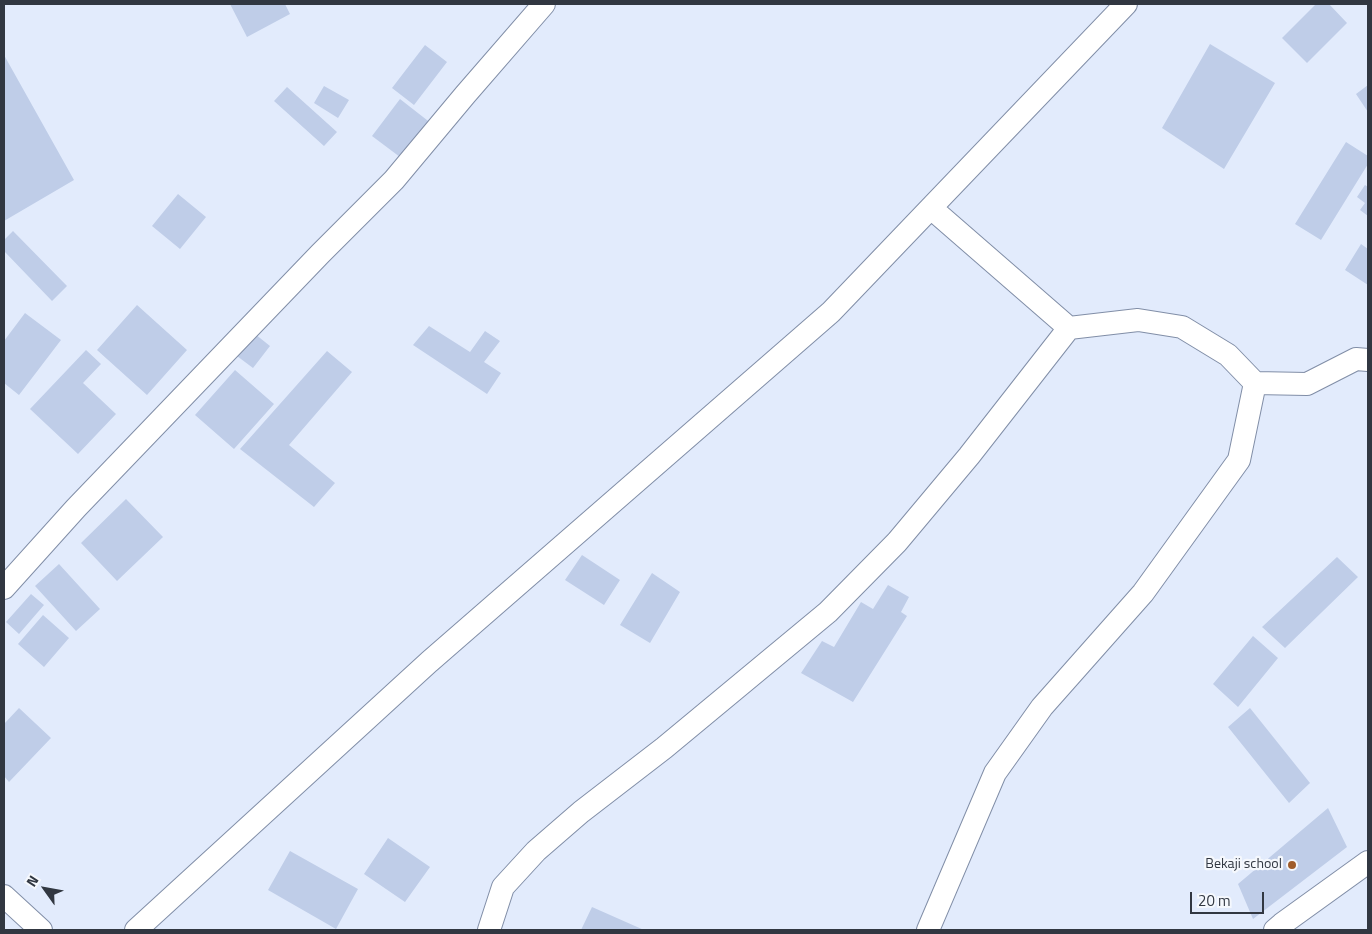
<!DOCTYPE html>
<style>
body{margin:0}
#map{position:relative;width:1372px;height:934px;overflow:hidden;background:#e2ebfc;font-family:"Titillium Web",sans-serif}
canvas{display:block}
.frame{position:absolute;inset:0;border:5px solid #313741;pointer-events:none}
.north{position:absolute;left:20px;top:864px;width:50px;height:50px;-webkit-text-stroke:4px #f5f8fd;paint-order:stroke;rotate:302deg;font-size:14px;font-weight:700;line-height:20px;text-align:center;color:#313741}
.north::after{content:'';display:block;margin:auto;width:18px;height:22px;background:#313741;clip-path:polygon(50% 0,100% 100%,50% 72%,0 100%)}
.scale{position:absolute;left:1190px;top:892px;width:74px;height:22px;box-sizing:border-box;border:2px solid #313741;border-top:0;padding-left:6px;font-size:15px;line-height:18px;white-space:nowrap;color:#313741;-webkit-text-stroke:4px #f5f8fd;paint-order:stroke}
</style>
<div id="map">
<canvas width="1372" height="934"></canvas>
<div class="frame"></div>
<div class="north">N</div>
<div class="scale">20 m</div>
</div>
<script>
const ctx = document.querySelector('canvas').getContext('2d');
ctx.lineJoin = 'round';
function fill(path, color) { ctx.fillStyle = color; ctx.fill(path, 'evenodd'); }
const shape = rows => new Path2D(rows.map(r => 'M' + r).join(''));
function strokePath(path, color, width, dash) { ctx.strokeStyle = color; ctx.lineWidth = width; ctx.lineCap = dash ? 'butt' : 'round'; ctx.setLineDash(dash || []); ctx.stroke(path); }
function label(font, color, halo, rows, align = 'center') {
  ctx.font = font + ' "Titillium Web",sans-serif'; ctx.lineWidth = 4.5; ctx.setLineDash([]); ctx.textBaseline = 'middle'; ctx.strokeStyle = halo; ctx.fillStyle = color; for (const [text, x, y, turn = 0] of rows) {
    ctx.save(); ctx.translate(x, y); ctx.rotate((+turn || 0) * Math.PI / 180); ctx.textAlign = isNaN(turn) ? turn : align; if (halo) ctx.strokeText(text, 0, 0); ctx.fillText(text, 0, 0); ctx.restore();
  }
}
fill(shape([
 [230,4,285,4,290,14,247,37],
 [1316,4,1329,4,1347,23,1307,63,1282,38],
 [1210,44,1275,83,1224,169,1162,128],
 [425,45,447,62,414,105,392,88],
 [4,55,74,180,4,221],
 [1368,85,1368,112,1356,94],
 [324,86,349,100,338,118,314,103],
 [287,87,337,132,324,146,274,101],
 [400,99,432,124,404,160,372,136],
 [1346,142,1368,156,1368,164,1321,240,1295,224],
 [1365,185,1368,187,1368,216,1360,210,1365,203,1357,197],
 [178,194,206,217,180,249,152,226],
 [13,231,67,286,52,301,4,251,4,240],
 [1361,244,1368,249,1368,285,1345,270],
 [137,305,187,350,147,395,97,350],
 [25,313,61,340,19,395,4,383,4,341],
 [429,326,470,352,485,331,500,341,484,362,501,373,487,394,413,345],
 [255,334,270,346,253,368,237,356],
 [86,350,101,364,83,383,116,414,78,454,30,409],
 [327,351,352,372,289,445,335,483,314,507,240,449],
 [235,370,274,404,234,449,195,415],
 [126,499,163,537,117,581,81,543],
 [582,555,620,580,604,605,565,580],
 [1337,557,1358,577,1285,648,1262,627],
 [59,564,100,609,76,631,35,586],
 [652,573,680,592,650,643,620,625],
 [888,585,909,597,901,612,907,616,853,702,801,673,822,641,834,647,861,602,873,609],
 [31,594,44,605,19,634,6,622],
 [43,615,69,638,44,667,18,644],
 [1253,636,1278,658,1238,707,1213,684],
 [19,708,51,738,9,782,4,776,4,724],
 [1250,708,1310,783,1289,803,1228,727],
 [1328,808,1347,847,1253,919,1238,884],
 [388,838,430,867,405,902,364,874],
 [290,851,358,889,336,929,268,890],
 [592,907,644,930,581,930]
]), '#bfcde8');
const minor = shape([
 [931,208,1069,328],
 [4,588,76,508,320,254,394,180,465,95,544,4],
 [4,896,41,930],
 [136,930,429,662,831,312,1126,4],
 [489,930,503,887,536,851,581,812,664,748,828,612,897,542,969,456,1069,328,1138,320,1182,327,1228,355,1255,383,1307,384,1356,359,1368,360],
 [928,930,995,773,1042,707,1143,593,1239,460,1255,383],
 [1275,930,1282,924,1368,862]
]);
strokePath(minor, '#818ea7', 24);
strokePath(minor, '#fff', 22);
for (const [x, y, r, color] of [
 [1292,865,5,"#9f5c2b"]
]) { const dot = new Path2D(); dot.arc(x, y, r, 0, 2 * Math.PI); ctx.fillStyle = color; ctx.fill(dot); strokePath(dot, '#f5f8fd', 2); }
label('14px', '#313741', '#f5f8fd', [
 ["Bekaji school",1282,865]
], 'right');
</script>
